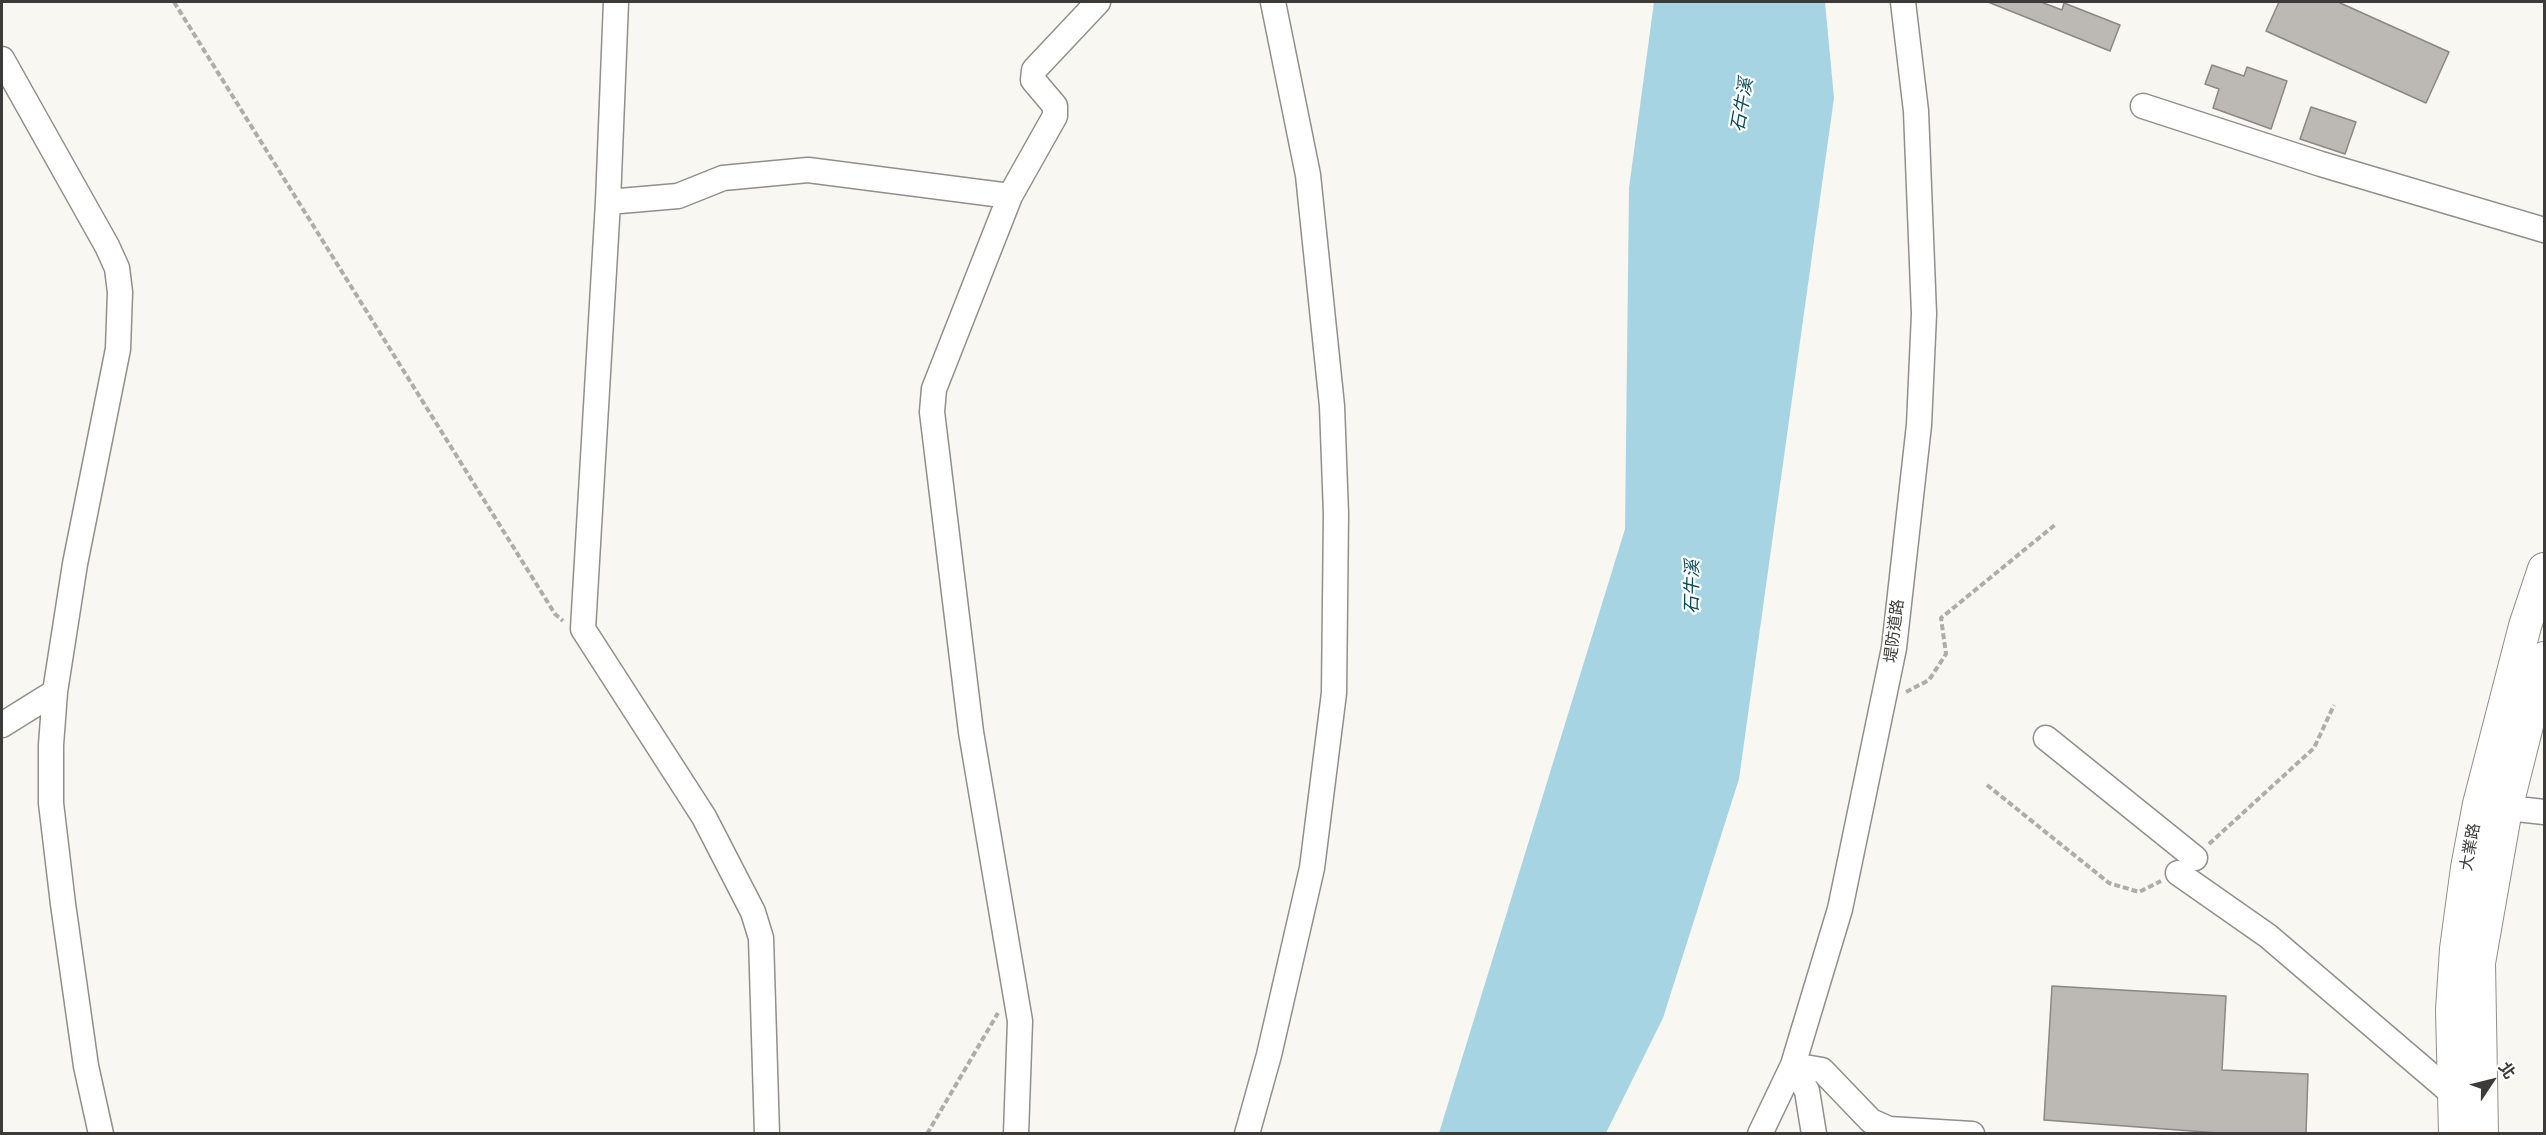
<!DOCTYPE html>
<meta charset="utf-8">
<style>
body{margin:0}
#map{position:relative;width:2546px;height:1135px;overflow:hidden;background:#f8f7f2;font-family:"Space Grotesk","Noto Sans TC",sans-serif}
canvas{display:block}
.frame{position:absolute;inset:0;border:3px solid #3c3b39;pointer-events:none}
.north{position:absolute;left:2462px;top:1051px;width:60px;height:60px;-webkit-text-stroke:4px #fff;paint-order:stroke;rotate:55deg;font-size:16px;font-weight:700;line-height:24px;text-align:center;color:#3c3b39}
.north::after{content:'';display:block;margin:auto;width:21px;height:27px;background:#3c3b39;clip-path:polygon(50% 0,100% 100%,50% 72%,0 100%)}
</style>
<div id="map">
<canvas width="2546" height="1135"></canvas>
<div class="frame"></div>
<div class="north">北</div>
</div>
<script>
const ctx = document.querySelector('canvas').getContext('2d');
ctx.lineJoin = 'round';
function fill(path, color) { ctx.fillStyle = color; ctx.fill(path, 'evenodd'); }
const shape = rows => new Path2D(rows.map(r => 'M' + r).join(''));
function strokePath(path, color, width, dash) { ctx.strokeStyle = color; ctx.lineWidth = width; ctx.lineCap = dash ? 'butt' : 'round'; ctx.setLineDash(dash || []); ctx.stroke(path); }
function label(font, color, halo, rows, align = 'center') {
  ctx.font = font + ' "Space Grotesk","Noto Sans TC",sans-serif'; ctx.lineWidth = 4.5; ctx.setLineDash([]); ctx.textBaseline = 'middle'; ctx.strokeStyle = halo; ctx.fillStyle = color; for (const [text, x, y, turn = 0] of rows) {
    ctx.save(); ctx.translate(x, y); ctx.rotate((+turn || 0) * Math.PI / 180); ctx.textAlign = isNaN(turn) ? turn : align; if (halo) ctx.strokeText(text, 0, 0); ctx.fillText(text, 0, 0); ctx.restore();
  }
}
fill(shape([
 [1654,2,1825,2,1834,98,1739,779,1663,1018,1606,1133,1439,1133,1625,529,1629,188]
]), '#a6d4e3');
const building = shape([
 [1988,2,2041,2,2062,10,2064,3,2120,25,2110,51,1988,2],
 [2279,2,2338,2,2449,52,2426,103,2266,31,2279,2],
 [2212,65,2244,76,2247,67,2287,81,2271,129,2213,108,2219,89,2205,84,2212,65],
 [2311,107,2356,122,2345,154,2300,139,2311,107],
 [2052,986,2226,996,2222,1070,2308,1074,2306,1134,2232,1134,2044,1120,2052,986]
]);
fill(building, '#bcb9b5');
strokePath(building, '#8b8884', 1.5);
const minor = shape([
 [616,2,608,202,583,629,704,817,753,912,761,938,767,1134],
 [2,59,107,246,117,268,120,292,118,349,75,564,55,692,51,745,51,803,63,904,86,1066,101,1134],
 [2143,106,2321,164,2544,230],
 [608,202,678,196,723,178,808,170,1010,196],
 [2,725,55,692],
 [2046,738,2195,858],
 [2490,806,2544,812],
 [2178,873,2268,936,2454,1095],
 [1793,1065,1822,1070,1871,1121,1889,1129,1972,1134],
 [1793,1065,1807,1091,1814,1134],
 [1016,1134,1020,1021,971,732,932,412,934,389,1010,196,1055,116,1055,106,1033,80,1034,70,1098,2],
 [1247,1134,1269,1055,1312,868,1334,693,1336,514,1332,406,1308,175,1273,2],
 [1760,1134,1793,1065,1840,909,1894,648,1919,425,1924,314,1916,111,1903,2]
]);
const major = shape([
 [2455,1134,2452,1010,2456,949,2467,868,2479,804,2525,626,2544,569],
 [2482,1134,2479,963,2506,809,2544,658]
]);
strokePath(minor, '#908f8b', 27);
strokePath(major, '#908f8b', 34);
strokePath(shape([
 [174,2,555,614,563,621],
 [1906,692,1929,680,1946,654,1941,618,2056,524],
 [1987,785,2109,883,2139,892,2161,881],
 [2209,844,2314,748,2334,705],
 [927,1134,998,1013]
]), '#aeadaa', 4, [6, 3]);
strokePath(minor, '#fff', 24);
strokePath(major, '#fff', 32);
label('16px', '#3c3b39', '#fff', [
 ["堤防道路",1895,631,-83],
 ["大業路",2471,847,-80]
]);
label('italic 18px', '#094c5c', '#fff', [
 ["石牛溪",1743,105,-80],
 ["石牛溪",1693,587,-89]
]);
</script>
